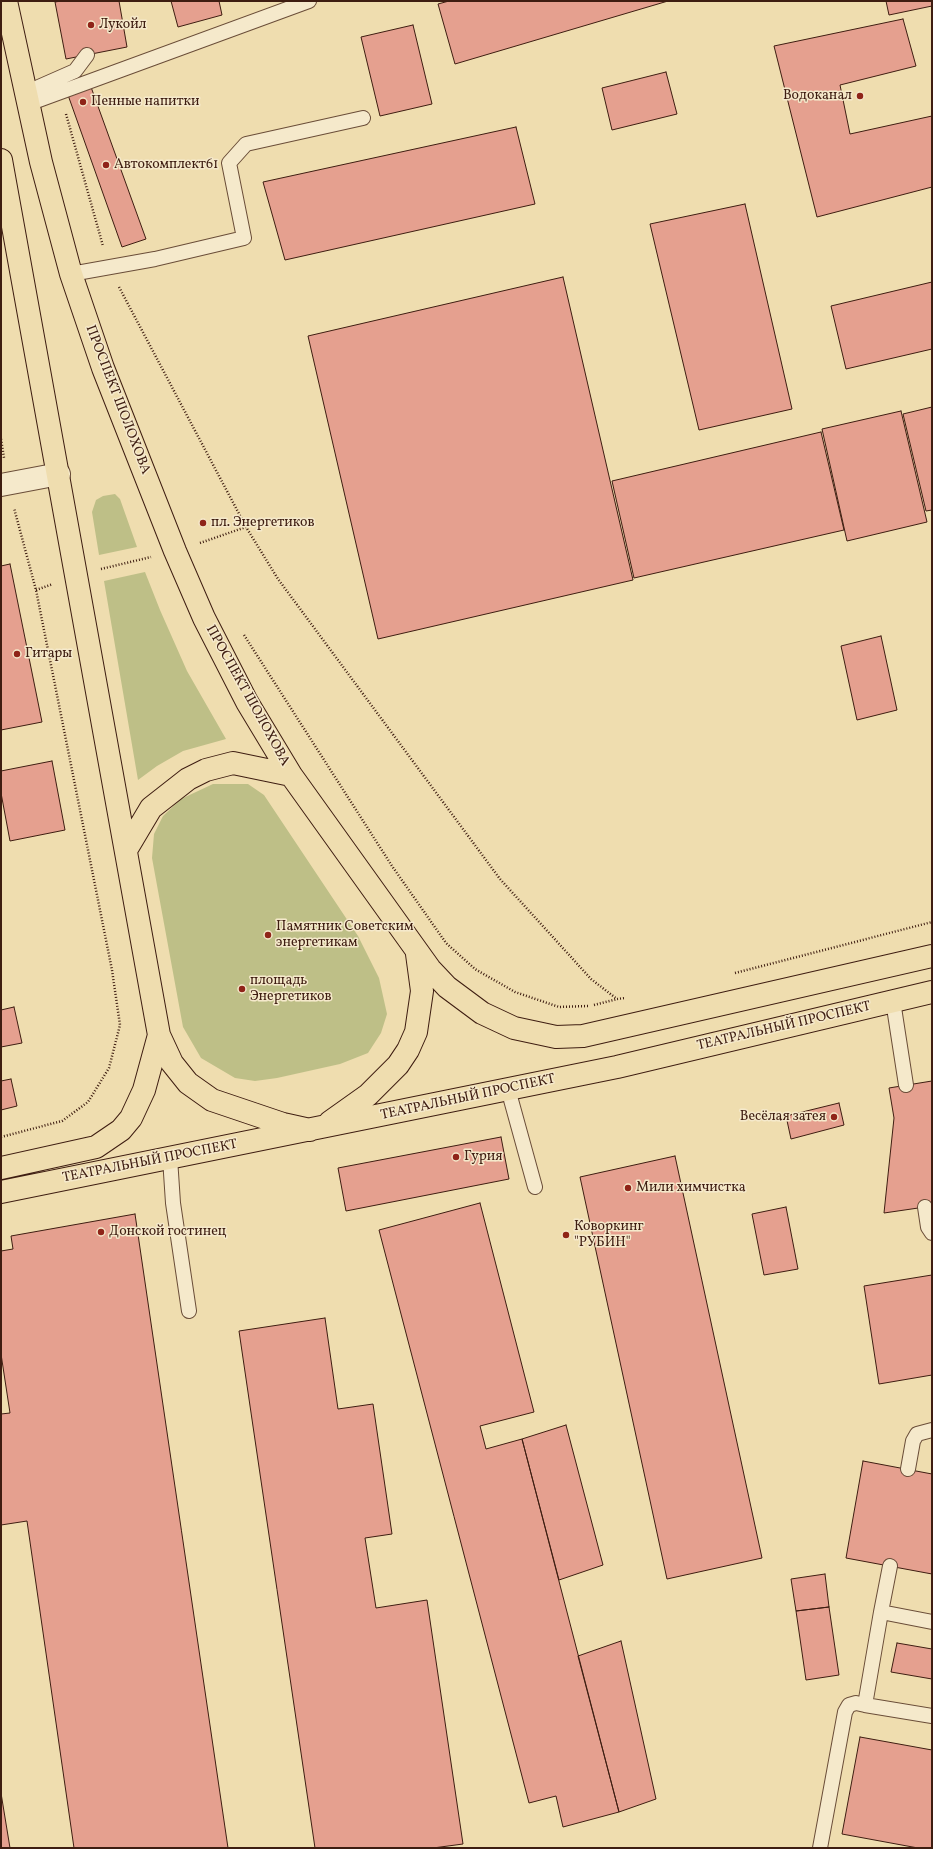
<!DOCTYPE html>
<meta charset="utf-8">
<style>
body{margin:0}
#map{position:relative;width:933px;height:1849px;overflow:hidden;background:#efddaf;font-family:Vollkorn,serif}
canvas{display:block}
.frame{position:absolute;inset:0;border:2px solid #3e1d11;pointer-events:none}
</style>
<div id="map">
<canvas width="933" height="1849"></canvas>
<div class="frame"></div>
</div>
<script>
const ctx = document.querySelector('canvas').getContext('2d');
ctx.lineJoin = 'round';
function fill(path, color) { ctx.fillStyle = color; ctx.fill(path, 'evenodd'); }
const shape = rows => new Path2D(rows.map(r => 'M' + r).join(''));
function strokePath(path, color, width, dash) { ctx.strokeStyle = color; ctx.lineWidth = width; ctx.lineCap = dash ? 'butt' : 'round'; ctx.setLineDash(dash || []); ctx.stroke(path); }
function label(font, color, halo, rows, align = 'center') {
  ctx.font = font + ' Vollkorn,serif'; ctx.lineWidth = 3; ctx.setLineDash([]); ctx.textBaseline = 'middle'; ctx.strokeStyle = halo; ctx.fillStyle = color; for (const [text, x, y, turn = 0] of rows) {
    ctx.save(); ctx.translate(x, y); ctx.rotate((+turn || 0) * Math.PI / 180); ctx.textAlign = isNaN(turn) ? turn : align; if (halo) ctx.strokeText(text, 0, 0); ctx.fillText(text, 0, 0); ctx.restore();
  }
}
fill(shape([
 [115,494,120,499,137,547,99,555,92,512,96,500,103,496],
 [145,572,160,610,187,671,226,739,183,751,157,766,138,780,104,581],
 [213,784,248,784,264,795,358,936,379,978,387,1014,381,1033,368,1053,340,1064,277,1078,255,1081,235,1078,201,1058,183,1027,152,858,154,834,163,816,181,799]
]), '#bebf87');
const building = shape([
 [61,1,119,1,127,47,66,59,55,2,61,1],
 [171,1,219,1,222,15,178,27,171,1],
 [449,1,668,1,455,64,438,4,449,1],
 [886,1,932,1,932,6,889,15,886,1],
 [903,19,916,66,840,85,850,134,932,116,932,187,817,217,774,46,903,19],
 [413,25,432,104,380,116,361,37,413,25],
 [666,72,677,114,612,130,602,88,666,72],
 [91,87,146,239,122,247,68,95,91,87],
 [516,127,535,204,285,260,263,182,516,127],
 [745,204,792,409,699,430,650,224,745,204],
 [563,277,633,580,378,639,308,336,563,277],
 [932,282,932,349,846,369,831,306,932,282],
 [932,407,932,510,926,511,903,414,932,407],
 [901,411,927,522,847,541,822,429,901,411],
 [821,432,844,530,634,578,612,481,821,432],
 [10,564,42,722,1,730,1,566,10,564],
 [881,636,897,710,857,720,841,646,881,636],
 [52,761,65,830,10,841,1,793,1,771,52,761],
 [14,1007,22,1043,1,1047,1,1010,14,1007],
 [11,1079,17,1106,1,1110,1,1081,11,1079],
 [932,1081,932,1206,884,1213,894,1118,889,1088,932,1081],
 [839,1103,844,1125,791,1139,786,1116,839,1103],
 [501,1137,509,1179,346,1211,338,1168,501,1137],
 [675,1156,762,1558,667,1579,580,1177,675,1156],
 [480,1203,534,1412,480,1426,486,1449,522,1439,619,1812,563,1827,556,1796,529,1803,379,1230,480,1203],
 [786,1207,798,1269,764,1275,752,1214,786,1207],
 [135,1214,228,1848,74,1848,27,1521,1,1525,1,1414,10,1413,1,1354,1,1251,13,1249,11,1236,135,1214],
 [932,1275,932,1375,879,1384,864,1286,932,1275],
 [325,1318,338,1409,373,1404,392,1534,365,1538,376,1608,427,1600,463,1844,433,1848,315,1848,239,1331,325,1318],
 [566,1425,603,1565,559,1580,522,1439,566,1425],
 [863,1461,932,1474,932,1574,846,1558,863,1461],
 [825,1574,829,1607,796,1611,791,1579,825,1574],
 [829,1607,839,1675,806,1680,796,1611,829,1607],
 [621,1641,656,1799,619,1812,578,1656,621,1641],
 [897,1643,932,1649,932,1679,891,1672,897,1643],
 [860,1737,932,1750,932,1848,918,1848,842,1834,860,1737],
 [1,1793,10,1848,1,1848,1,1793]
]);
fill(building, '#e5a08f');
strokePath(building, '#3e1d11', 1);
const service = shape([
 [25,93,75,71,87,55],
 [28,104,309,1],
 [71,274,155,259,244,238,229,163,246,144,363,118],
 [893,1001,906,1085],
 [508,1089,535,1187],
 [170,1158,173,1203,189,1311],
 [925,1207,928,1227,932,1233],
 [908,1469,913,1441,917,1434,932,1430],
 [890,1566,881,1612,932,1622],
 [865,1705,932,1716],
 [820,1848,845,1712,849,1705,856,1703,865,1705,881,1612]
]);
const minor = shape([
 [1,485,59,474]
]);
const primary = shape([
 [6,1,41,162,71,274,103,368,175,551,204,618,247,702,291,775,430,969,447,987,482,1013,514,1028,556,1037,583,1036,932,956],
 [1,160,159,1035,172,1063,188,1083,212,1100,283,1124,310,1130],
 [126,850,151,808,188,779,206,770,233,763,291,775],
 [330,1122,368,1095,398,1065,408,1050,416,1032,422,991,417,954],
 [1,1168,96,1147,121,1130,131,1118,144,1090,159,1035],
 [1,1192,617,1067,932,992]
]);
strokePath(service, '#6a4d38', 16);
strokePath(minor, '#6a4d38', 24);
strokePath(primary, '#3e1d11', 24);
strokePath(shape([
 [66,114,103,246],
 [119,287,246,527],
 [1,439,4,458],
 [200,543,246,527,278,579,500,879,591,979,617,999,625,998],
 [101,569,151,557],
 [36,590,53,584],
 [244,635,392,866,446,943,475,969,515,992,559,1007,588,1006],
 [735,973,932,922],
 [594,1005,617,999],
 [1,1137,62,1121,88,1102,109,1068,120,1025,112,970,36,590,14,508]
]), '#3e1d11', 2.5, [1, 2]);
strokePath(service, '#f5e9cb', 14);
strokePath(minor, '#f5e9cb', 22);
strokePath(primary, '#efddaf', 22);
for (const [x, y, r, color] of [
 [91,25,4,"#8f2418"],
 [860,96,4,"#8f2418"],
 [83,102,4,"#8f2418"],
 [106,165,4,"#8f2418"],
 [203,523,4,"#8f2418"],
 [17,654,4,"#8f2418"],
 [268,935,4,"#8f2418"],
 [242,989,4,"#8f2418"],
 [834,1117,4,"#8f2418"],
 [456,1157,4,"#8f2418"],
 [628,1188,4,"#8f2418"],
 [101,1232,4,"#8f2418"],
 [566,1235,4,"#8f2418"]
]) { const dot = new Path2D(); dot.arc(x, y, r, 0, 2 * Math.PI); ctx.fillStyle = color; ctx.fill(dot); strokePath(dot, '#f5e9cb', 1.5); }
label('14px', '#3e1d11', '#f5e9cb', [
 ["Лукойл",99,25],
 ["Водоканал",852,96,"right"],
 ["Пенные напитки",91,102],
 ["Автокомплект61",114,165],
 ["пл. Энергетиков",211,523],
 ["Гитары",25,654],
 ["Памятник Советским",276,927],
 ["энергетикам",276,943],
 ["площадь",250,981],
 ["Энергетиков",250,997],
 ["Весёлая затея",826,1117,"right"],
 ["Гурия",464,1157],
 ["Мили химчистка",636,1188],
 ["Коворкинг",574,1227],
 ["\"РУБИН\"",574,1243],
 ["Донской гостинец",109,1232]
], 'left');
label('14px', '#3e1d11', '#f5e9cb', [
 ["ПРОСПЕКТ ШОЛОХОВА",117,400,69],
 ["ПРОСПЕКТ ШОЛОХОВА",247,696,61],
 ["ТЕАТРАЛЬНЫЙ ПРОСПЕКТ",784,1027,-13],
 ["ТЕАТРАЛЬНЫЙ ПРОСПЕКТ",468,1098,-12],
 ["ТЕАТРАЛЬНЫЙ ПРОСПЕКТ",150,1162,-11]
]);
</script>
